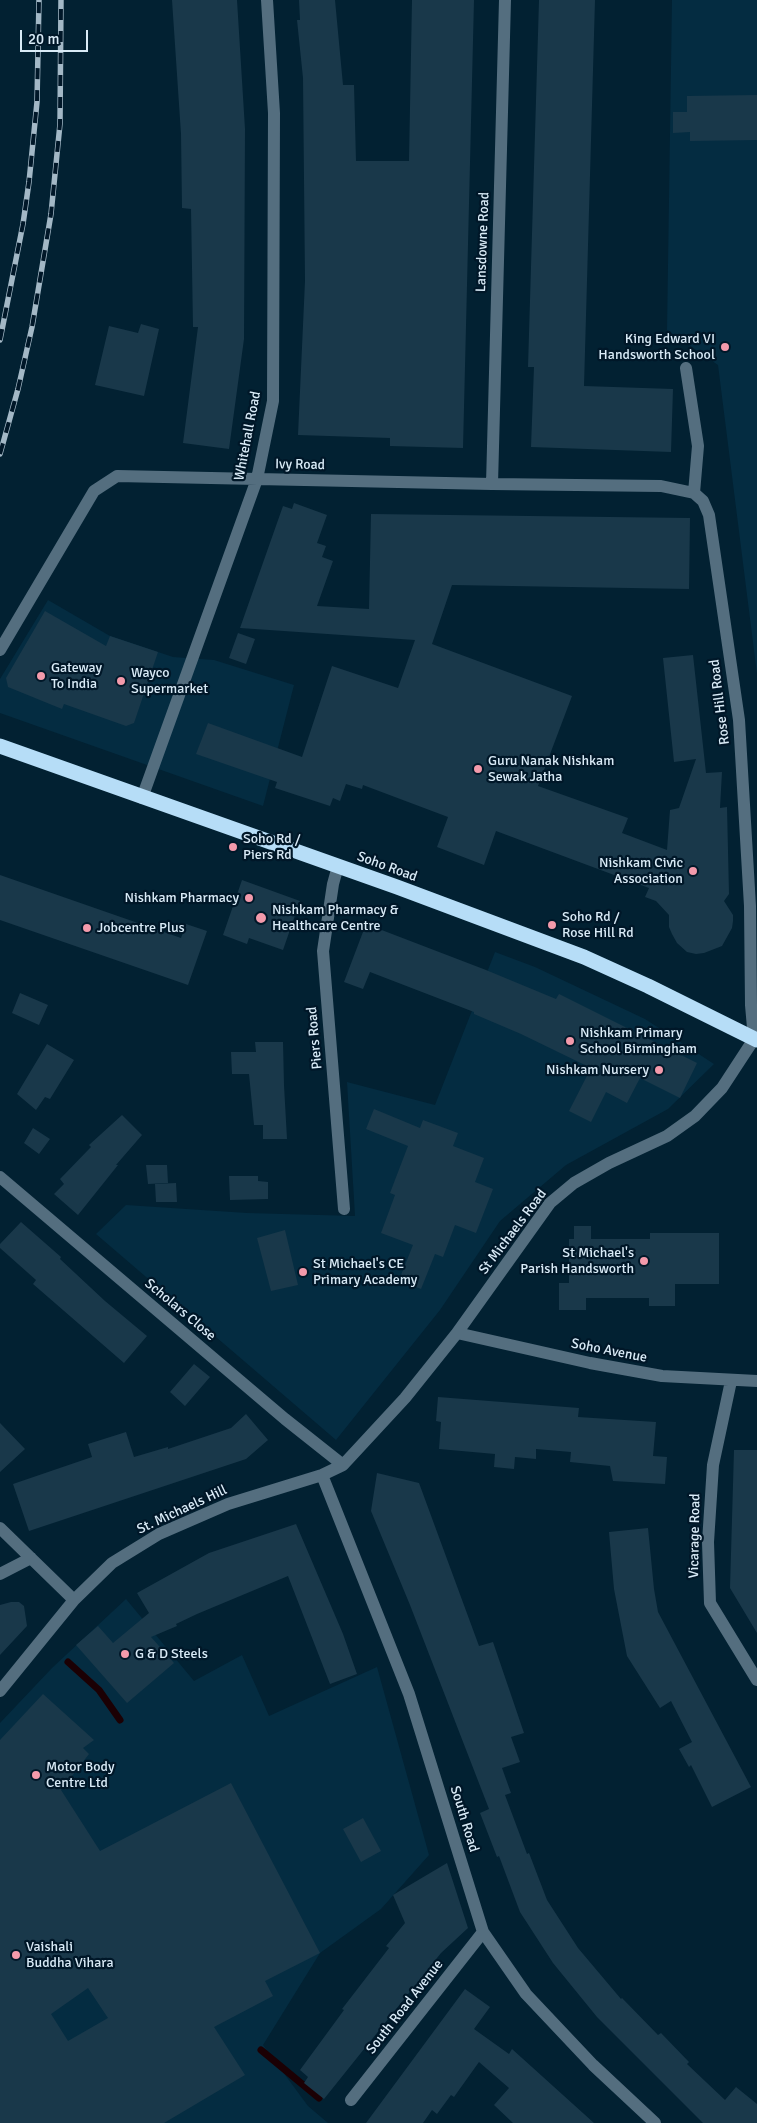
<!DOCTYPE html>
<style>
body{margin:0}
#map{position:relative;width:757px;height:2123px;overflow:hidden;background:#022132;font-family:Signika,sans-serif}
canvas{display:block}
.scale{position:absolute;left:20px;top:30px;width:68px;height:22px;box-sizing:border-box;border:2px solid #d9ebf7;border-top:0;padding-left:6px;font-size:15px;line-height:18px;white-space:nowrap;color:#d9ebf7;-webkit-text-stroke:4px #001728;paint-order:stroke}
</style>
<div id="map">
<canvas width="757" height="2123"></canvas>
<div class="scale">20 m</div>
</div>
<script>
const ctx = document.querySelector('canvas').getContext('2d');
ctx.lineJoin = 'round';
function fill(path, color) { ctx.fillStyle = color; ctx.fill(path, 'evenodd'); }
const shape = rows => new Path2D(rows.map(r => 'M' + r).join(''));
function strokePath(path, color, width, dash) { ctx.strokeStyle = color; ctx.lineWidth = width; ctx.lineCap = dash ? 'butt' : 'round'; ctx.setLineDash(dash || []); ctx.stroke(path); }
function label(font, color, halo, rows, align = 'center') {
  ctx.font = font + ' Signika,sans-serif'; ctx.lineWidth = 4.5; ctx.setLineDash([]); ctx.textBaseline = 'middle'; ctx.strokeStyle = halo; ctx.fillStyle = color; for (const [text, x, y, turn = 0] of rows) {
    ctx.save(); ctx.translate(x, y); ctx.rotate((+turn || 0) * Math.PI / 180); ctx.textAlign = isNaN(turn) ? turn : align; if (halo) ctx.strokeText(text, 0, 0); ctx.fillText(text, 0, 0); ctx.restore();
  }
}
fill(shape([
 [672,0,757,0,757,674,718,365,667,330],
 [48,600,110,636,173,657,214,660,294,685,263,806,0,713,0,679],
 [495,952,535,967,645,1019,714,1064,668,1109,566,1165,500,1221,440,1310,336,1440,96,1234,126,1205,247,1213,355,1216,347,1082,435,1105],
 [126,1599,194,1681,242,1655,269,1716,377,1667,429,1855,381,1909,320,1953,263,2045,308,2106,328,2123,0,2123,0,1723,52,1668]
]), '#042c41');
strokePath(shape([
 [68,1662,99,1690,120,1720],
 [261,2050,319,2098]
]), '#1b0004', 7);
fill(shape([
 [172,0,237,0,245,129,244,339,229,449,183,443,198,327,193,327,191,209,182,208,181,134],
 [299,0,335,0,343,85,354,85,356,161,409,161,412,0,474,0,463,448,390,446,390,438,298,435,305,281,303,78,297,20,300,20],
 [539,0,595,0,584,386,673,389,671,452,531,447,534,367,528,367],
 [757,95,757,140,690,141,690,132,673,133,673,112,687,112,687,96],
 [141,324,159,329,144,396,95,385,109,326,138,333],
 [294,503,327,515,317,543,326,546,322,557,333,561,317,606,369,609,371,514,690,518,689,589,452,585,432,644,572,696,538,786,628,818,622,833,667,850,670,810,679,808,696,759,674,762,663,658,693,655,706,773,722,772,720,808,727,807,729,894,724,901,733,915,733,921,732,928,722,946,704,953,696,954,687,952,677,943,672,934,669,927,669,915,656,901,645,897,649,888,496,831,484,865,437,847,448,817,363,785,362,789,346,784,340,801,333,798,330,806,275,788,277,782,196,754,208,723,302,757,332,666,398,688,415,640,240,628,283,506,292,509],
 [45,611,106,646,110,636,158,652,134,723,126,726,64,704,62,709,8,687,6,678],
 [238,633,255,639,246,664,229,658],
 [0,875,181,938,186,924,207,931,188,985,0,920],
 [242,880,300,901,283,950,249,938,247,944,223,935],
 [366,924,486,970,556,999,559,994,697,1063,680,1098,640,1078,627,1103,606,1092,591,1122,569,1111,591,1068,521,1034,474,1014,474,1012,370,972,363,989,344,982],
 [20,993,48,1005,39,1025,12,1013],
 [255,1042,283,1042,284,1085,287,1139,263,1139,263,1125,254,1125,249,1074,232,1074,231,1052,256,1052],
 [47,1044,74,1060,50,1099,45,1097,36,1110,17,1094],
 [374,1109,420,1128,423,1120,458,1133,453,1146,484,1158,475,1182,493,1189,476,1233,455,1225,443,1257,435,1254,421,1289,399,1280,413,1245,381,1233,395,1195,390,1193,408,1146,366,1129],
 [122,1115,142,1135,116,1165,118,1165,78,1215,54,1194,64,1184,60,1179,91,1147,89,1145],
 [33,1128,50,1139,39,1154,24,1143],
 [146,1165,167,1165,168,1183,148,1184],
 [229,1176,258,1176,258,1181,268,1182,268,1199,230,1200],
 [176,1183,177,1202,156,1202,155,1184],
 [21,1222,61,1257,60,1259,105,1301,147,1336,124,1363,33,1284,36,1280,0,1248,0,1244],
 [574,1226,591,1226,591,1239,650,1239,650,1233,719,1233,719,1284,675,1284,675,1306,649,1306,649,1298,586,1298,586,1310,559,1310,559,1283,569,1283,569,1239,574,1239],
 [285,1230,298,1285,271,1291,257,1238],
 [194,1364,210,1377,185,1406,170,1392],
 [438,1397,579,1408,578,1417,656,1422,653,1456,667,1457,665,1484,613,1481,610,1466,570,1462,571,1452,536,1449,536,1459,515,1457,514,1469,494,1467,495,1454,439,1449,441,1422,436,1421],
 [246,1414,268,1440,246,1459,29,1531,13,1484,92,1457,88,1444,126,1432,134,1457,168,1447,168,1449,231,1428],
 [0,1423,25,1449,0,1472],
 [734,1450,757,1450,757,1633,730,1588],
 [377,1473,419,1483,479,1646,493,1642,524,1733,511,1737,520,1762,502,1768,511,1793,505,1795,527,1854,529,1853,547,1900,578,1948,621,1999,622,1998,658,2035,661,2033,689,2062,687,2064,725,2100,736,2087,757,2104,757,2123,703,2123,597,2017,553,1963,520,1912,499,1856,497,1857,480,1813,489,1809,410,1605,371,1511],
 [296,1524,343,1634,357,1674,330,1684,288,1576,197,1614,176,1624,177,1626,151,1637,174,1663,127,1703,76,1645,98,1626,113,1643,149,1613,137,1593,209,1553],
 [648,1528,654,1589,658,1612,751,1787,712,1807,691,1765,689,1767,679,1749,692,1742,671,1701,660,1708,627,1656,614,1589,609,1532],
 [11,1602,19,1602,24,1606,27,1626,0,1655,0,1605],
 [43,1694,94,1740,83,1748,89,1754,61,1790,100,1851,231,1783,320,1953,265,1981,273,1996,214,2027,245,2075,164,2123,0,2123,0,1740],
 [88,1988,108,2018,68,2041,51,2014],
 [363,1818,381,1851,361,1862,343,1829],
 [447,1863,468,1928,441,1953,324,2099,304,2083,308,2077,300,2070,344,2010,342,2009,389,1948,386,1946,405,1923,393,1895],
 [465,1989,490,2007,474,2029,509,2054,512,2049,594,2123,513,2123,494,2105,509,2088,479,2062,454,2097,451,2095,437,2114,432,2110,423,2123,366,2123]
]), '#19384a');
strokePath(shape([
 [686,368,698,446,694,493],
 [492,484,505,0],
 [0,650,94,491,117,476,492,484,661,486,694,493],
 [142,798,257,479,273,401,274,113,267,0],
 [338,866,333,884,323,951,344,1209],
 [0,1177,285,1419,343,1465],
 [457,1333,590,1363,662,1376,757,1381],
 [731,1381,713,1465,708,1542,710,1603,757,1680],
 [322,1475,409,1694,483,1932,526,1994,593,2065,655,2123],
 [0,1528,74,1600],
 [0,1574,31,1558],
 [0,1691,74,1600,112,1563,159,1534,228,1504,322,1475,343,1465,405,1398,457,1333,550,1203,574,1183,609,1163,667,1136,695,1116,722,1088,754,1039,751,1005,750,906,739,720,709,515,703,501,694,493],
 [351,2100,483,1932]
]), '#546e7f', 12);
strokePath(shape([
 [0,746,397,887,584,957,648,986,757,1040]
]), '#b6ddf7', 15);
const rail = shape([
 [0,340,23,224,29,182,37,102,39,0],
 [0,454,18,389,32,327,51,214,60,124,61,0]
]);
strokePath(rail, '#a3b8c6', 5.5);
strokePath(rail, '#001728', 4, [11]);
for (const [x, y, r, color] of [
 [725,347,5,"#f39aab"],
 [41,676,5,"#f39aab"],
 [121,681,5,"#f39aab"],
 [478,769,5,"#f39aab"],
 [233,847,5,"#f39aab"],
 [693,871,5,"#f39aab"],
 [249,898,5,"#f39aab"],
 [261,918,6,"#f39aab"],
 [552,925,5,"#f39aab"],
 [87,928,5,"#f39aab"],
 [570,1041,5,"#f39aab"],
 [659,1070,5,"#f39aab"],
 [644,1261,5,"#f39aab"],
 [303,1272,5,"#f39aab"],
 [125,1654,5,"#f39aab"],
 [36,1775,5,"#f39aab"],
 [16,1955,5,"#f39aab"]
]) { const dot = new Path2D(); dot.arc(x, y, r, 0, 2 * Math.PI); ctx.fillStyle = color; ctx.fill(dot); strokePath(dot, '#001728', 2); }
label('14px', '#d9ebf7', '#001728', [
 ["Lansdowne Road",483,242,-88],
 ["Whitehall Road",248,436,-79],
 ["Ivy Road",300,465,1],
 ["Rose Hill Road",720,702,-97],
 ["Soho Road",387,867,20],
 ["Piers Road",315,1038,-95],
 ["St Michaels Road",513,1232,-53],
 ["Scholars Close",180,1310,40],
 ["Soho Avenue",609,1351,11],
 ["St. Michaels Hill",182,1510,-25],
 ["Vicarage Road",695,1536,-89],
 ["South Road",464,1819,73],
 ["South Road Avenue",405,2007,-52]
]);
label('14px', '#d9ebf7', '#001728', [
 ["King Edward VI",715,339,"right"],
 ["Handsworth School",715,355,"right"],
 ["Gateway",51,668],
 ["To India",51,684],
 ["Wayco",131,673],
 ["Supermarket",131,689],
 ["Guru Nanak Nishkam",488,761],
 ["Sewak Jatha",488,777],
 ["Soho Rd /",243,839],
 ["Piers Rd",243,855],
 ["Nishkam Civic",683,863,"right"],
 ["Association",683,879,"right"],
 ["Nishkam Pharmacy",239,898,"right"],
 ["Nishkam Pharmacy &",272,910],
 ["Healthcare Centre",272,926],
 ["Soho Rd /",562,917],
 ["Rose Hill Rd",562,933],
 ["Jobcentre Plus",97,928],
 ["Nishkam Primary",580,1033],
 ["School Birmingham",580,1049],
 ["Nishkam Nursery",649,1070,"right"],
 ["St Michael's",634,1253,"right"],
 ["Parish Handsworth",634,1269,"right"],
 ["St Michael's CE",313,1264],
 ["Primary Academy",313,1280],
 ["G & D Steels",135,1654],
 ["Motor Body",46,1767],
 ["Centre Ltd",46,1783],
 ["Vaishali",26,1947],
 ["Buddha Vihara",26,1963]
], 'left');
</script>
